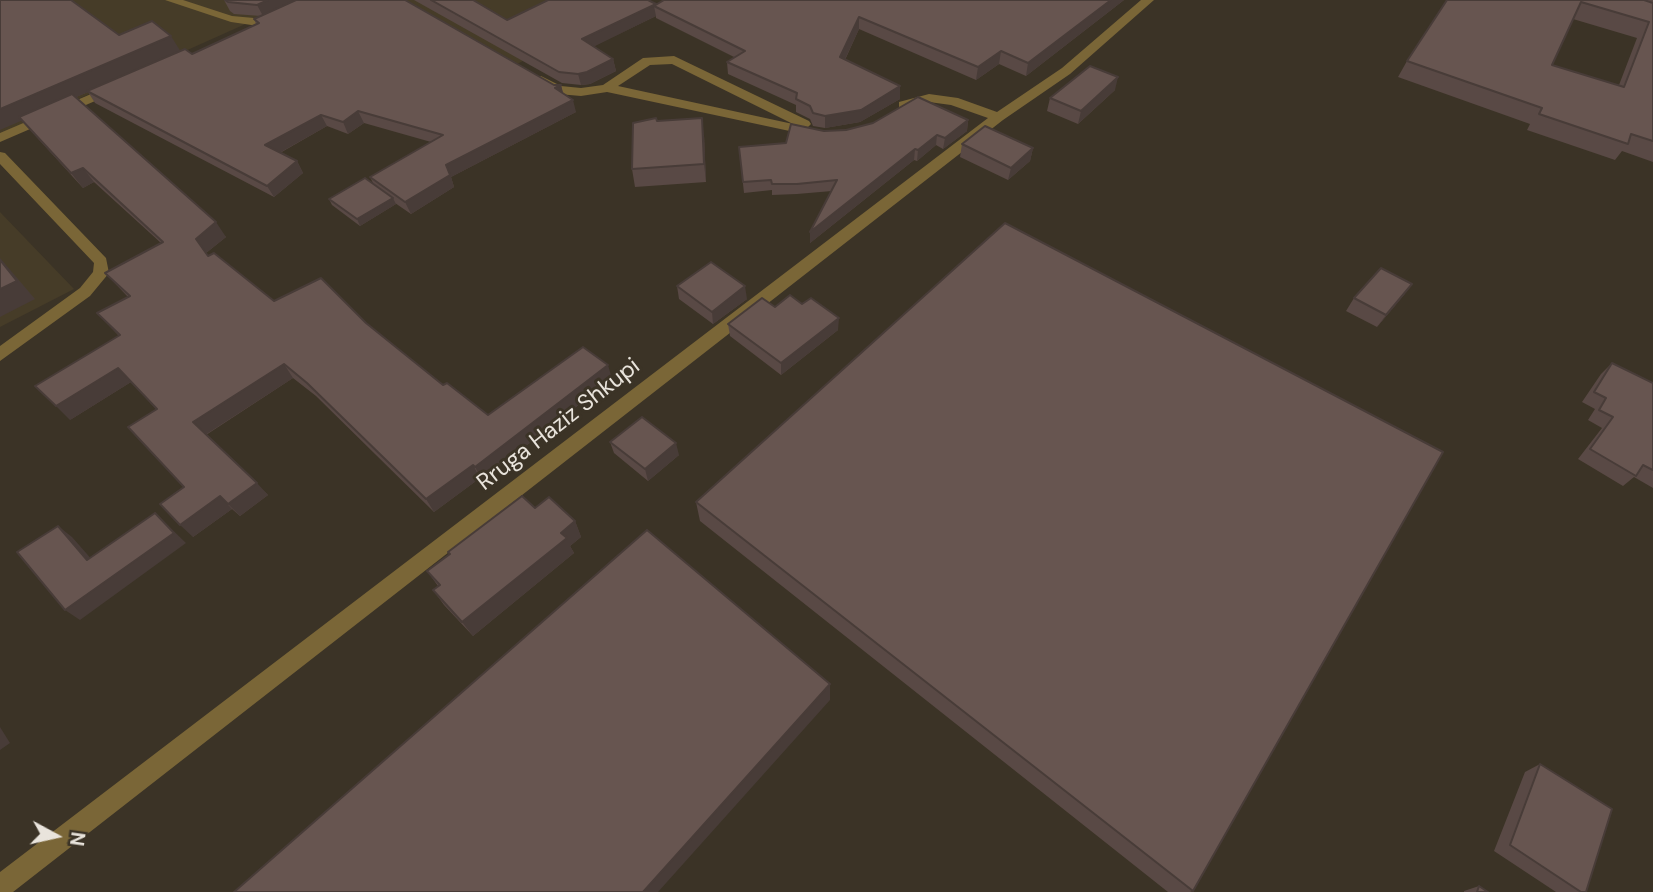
<!DOCTYPE html>
<style>
body{margin:0}
#map{position:relative;width:1653px;height:892px;overflow:hidden;background:#3b3326;font-family:"DM Sans",sans-serif}
canvas{display:block}
.north{position:absolute;left:21px;top:801px;width:70px;height:70px;-webkit-text-stroke:5px #3b3326;paint-order:stroke;rotate:98deg;font-size:19px;font-weight:700;line-height:28px;text-align:center;color:#e9e4dc}
.north::after{content:'';display:block;margin:auto;width:24px;height:32px;background:#e9e4dc;clip-path:polygon(50% 0,100% 100%,50% 72%,0 100%)}
</style>
<div id="map">
<canvas width="1653" height="892"></canvas>
<div class="north">N</div>
</div>
<script>
const ctx = document.querySelector('canvas').getContext('2d');
ctx.lineJoin = 'round';
function fill(path, color) { ctx.fillStyle = color; ctx.fill(path, 'evenodd'); }
const shape = rows => new Path2D(rows.map(r => 'M' + r).join(''));
function strokePath(path, color, width, dash) { ctx.strokeStyle = color; ctx.lineWidth = width; ctx.lineCap = dash ? 'butt' : 'round'; ctx.setLineDash(dash || []); ctx.stroke(path); }
function label(font, color, halo, rows, align = 'center') {
  ctx.font = font + ' "DM Sans",sans-serif'; ctx.lineWidth = 6; ctx.setLineDash([]); ctx.textBaseline = 'middle'; ctx.strokeStyle = halo; ctx.fillStyle = color; for (const [text, x, y, turn = 0] of rows) {
    ctx.save(); ctx.translate(x, y); ctx.rotate((+turn || 0) * Math.PI / 180); ctx.textAlign = isNaN(turn) ? turn : align; if (halo) ctx.strokeText(text, 0, 0); ctx.fillText(text, 0, 0); ctx.restore();
  }
}
fill(shape([
 [0,0,299,0,0,134],
 [396,0,644,0,515,65],
 [0,212,74,289,0,327]
]), '#463c28');
fill(shape([
 [165,0,183,0,232,16,265,19,271,23,265,27,231,22,165,0],
 [0,152,5,153,106,258,109,273,90,296,0,361,0,346,80,288,93,272,94,263,0,164,0,152]
]), '#7a6637');
fill(shape([
 [1141,0,1154,0,1070,74,1003,120,13,892,0,892,0,872,988,118,951,105,929,102,904,109,899,108,899,102,929,94,958,98,997,112,1062,68,1141,0],
 [674,56,809,121,811,124,808,127,820,132,813,136,607,92,581,96,558,94,535,80,541,76,561,86,581,88,603,85,643,58,674,56],
 [672,64,793,124,618,86,650,65,672,64],
 [112,85,116,86,116,92,0,142,0,133,112,85]
]), '#7a6637');
fill(shape([
 [224,0,405,0,554,85,561,85,563,93,576,112,451,177,454,187,411,214,395,203,396,204,360,226,332,205,329,199,373,183,370,177,431,142,364,123,348,134,327,126,280,153,297,161,303,173,274,197,95,103,88,92,76,97,226,237,206,253,208,256,274,301,366,323,443,385,488,415,612,379,482,480,480,478,434,512,316,396,293,378,206,435,268,495,240,516,232,509,193,537,184,487,156,409,131,382,70,420,119,336,97,313,128,297,105,273,161,243,94,182,83,188,22,121,119,35,192,54,256,24,254,19,261,16,234,14,230,11],
 [414,0,473,0,507,20,656,4,664,0,1124,0,1026,76,999,64,976,80,859,29,845,60,900,99,860,122,825,128,813,126,810,119,796,112,796,105,728,74,727,62,734,57,656,18,656,16,594,46,613,59,616,71,590,84,581,85,562,83],
 [1447,0,1653,0,1653,162,1622,151,1615,160,1527,130,1530,124,1398,77,1407,61],
 [1573,19,1637,38,1619,85,1552,65],
 [1115,90,1078,124,1047,111,1050,98],
 [968,120,967,131,943,149,936,145,917,161,914,160,810,243,810,232,832,191,797,194,772,195,772,190,744,193,739,147,786,143,824,131],
 [657,121,704,135,706,182,635,187,632,169],
 [962,144,1033,148,1030,161,1008,180,960,157],
 [1412,284,1403,296,1377,327,1346,311,1354,298],
 [677,286,747,299,713,324,679,299],
 [775,307,838,330,781,375,730,336,728,324],
 [1612,363,1653,383,1653,488,1634,477,1623,486,1578,459,1602,428,1588,420,1595,409,1582,402,1601,374],
 [610,442,679,455,648,481,614,453],
 [696,502,1193,891,1190,892,1168,892,700,521],
 [535,508,575,521,581,537,570,546,574,553,473,636,444,605,433,590,438,586,427,571,450,555,448,552],
 [1540,764,1586,892,1556,892,1494,851,1525,772],
 [1479,886,1488,892,1464,892,1464,891]
]), '#594945');
fill(shape([
 [268,0,300,0,263,16,257,5],
 [1111,0,1124,0,1026,76,1028,63],
 [656,4,654,6,656,16,585,51,582,39],
 [859,17,859,29,840,70,840,57],
 [171,36,181,52,0,130,0,109],
 [1001,51,999,64,976,80,978,67],
 [613,59,616,71,590,84,581,85,578,74],
 [1118,77,1115,90,1078,124,1081,111],
 [561,85,564,97,555,88],
 [900,86,900,99,860,122,825,128,825,116],
 [573,100,576,112,451,177,454,187,411,214,405,202,446,165],
 [358,111,364,123,348,134,343,122],
 [321,115,327,126,272,157,265,145],
 [702,118,704,135,706,182,704,164],
 [968,120,967,131,943,149,945,138],
 [937,135,936,145,917,161,918,150],
 [1033,148,1030,161,1008,180,1011,168],
 [915,149,914,160,810,243,810,232],
 [297,161,303,173,274,197,267,186],
 [83,168,94,182,83,188,71,173],
 [393,198,396,204,360,226,357,219],
 [216,222,226,237,206,253,196,239],
 [0,258,35,299,0,317],
 [1412,284,1403,296,1377,327,1386,315],
 [745,286,747,299,713,324,712,312],
 [839,318,838,330,781,375,781,363],
 [284,364,293,378,205,435,193,422],
 [608,365,612,379,482,480,475,467],
 [118,368,131,382,70,420,56,406],
 [676,443,679,455,648,481,645,469],
 [473,465,480,478,434,512,426,499],
 [257,483,268,495,240,516,228,504],
 [220,496,232,509,193,537,180,525],
 [155,513,186,543,80,620,65,610],
 [575,521,581,537,570,546,574,553,473,636,462,622],
 [58,526,72,537,101,570,87,560],
 [830,684,830,700,658,892,643,892],
 [0,727,10,743,0,750]
]), '#483c38');
const building = shape([
 [0,0,71,0,119,35,152,21,171,36,0,109,0,0],
 [225,0,268,0,257,5,228,2,225,0],
 [296,0,405,0,554,85,561,85,555,88,573,100,446,165,450,175,405,202,370,177,443,135,358,111,343,122,321,115,265,145,297,161,267,186,87,91,185,49,192,54,259,23,254,19,296,0],
 [431,0,473,0,507,20,548,0,648,0,656,4,582,39,613,59,587,72,578,74,559,72,431,0],
 [664,0,1111,0,1028,63,1001,51,978,67,859,17,840,57,900,86,861,110,825,116,813,113,810,106,796,99,797,93,727,62,745,51,654,6,664,0],
 [1447,0,1644,0,1653,3,1653,141,1631,134,1628,144,1539,114,1542,108,1407,61,1447,0],
 [1581,2,1649,22,1624,87,1552,65,1581,2],
 [1090,66,1118,77,1081,111,1050,98,1090,66],
 [72,94,216,222,196,239,208,256,214,253,274,301,321,278,366,323,443,385,447,383,488,415,583,347,608,365,475,467,473,465,426,499,307,383,284,364,193,422,257,483,228,504,220,496,180,525,160,504,184,487,128,427,157,409,118,368,56,406,35,386,120,335,97,313,130,296,105,273,163,242,83,168,71,173,19,117,72,94],
 [918,97,968,120,945,138,937,135,918,150,915,149,810,232,837,180,797,184,772,184,771,180,743,182,739,147,786,143,791,124,824,131,846,130,873,123,918,97],
 [656,118,657,121,702,118,704,164,632,169,633,123,656,118],
 [985,126,1033,148,1011,168,962,144,985,126],
 [365,178,393,198,357,219,329,199,365,178],
 [1005,223,1443,452,1193,891,696,502,1005,223],
 [0,260,17,281,0,289,0,260],
 [711,262,745,286,712,312,677,286,711,262],
 [1381,268,1412,284,1386,315,1354,298,1381,268],
 [790,295,802,304,811,298,839,318,781,363,728,324,762,298,775,307,790,295],
 [1612,363,1653,383,1653,470,1643,465,1636,476,1590,449,1613,417,1599,410,1606,398,1594,392,1612,363],
 [642,417,676,443,645,469,610,442,642,417],
 [522,496,535,508,549,497,575,521,561,533,567,538,462,622,433,590,440,585,427,571,450,554,448,552,522,496],
 [155,513,174,533,65,610,17,552,58,526,87,560,155,513],
 [647,530,830,684,643,892,234,892,647,530],
 [1540,764,1612,809,1586,892,1581,892,1510,845,1540,764],
 [1479,886,1488,892,1477,892,1479,886]
]);
fill(building, '#675550');
strokePath(building, '#483c38', 2);
label('23px', '#e9e4dc', '#3b3326', [
 ["Rruga Haziz Shkupi",559,425,-38]
]);
</script>
